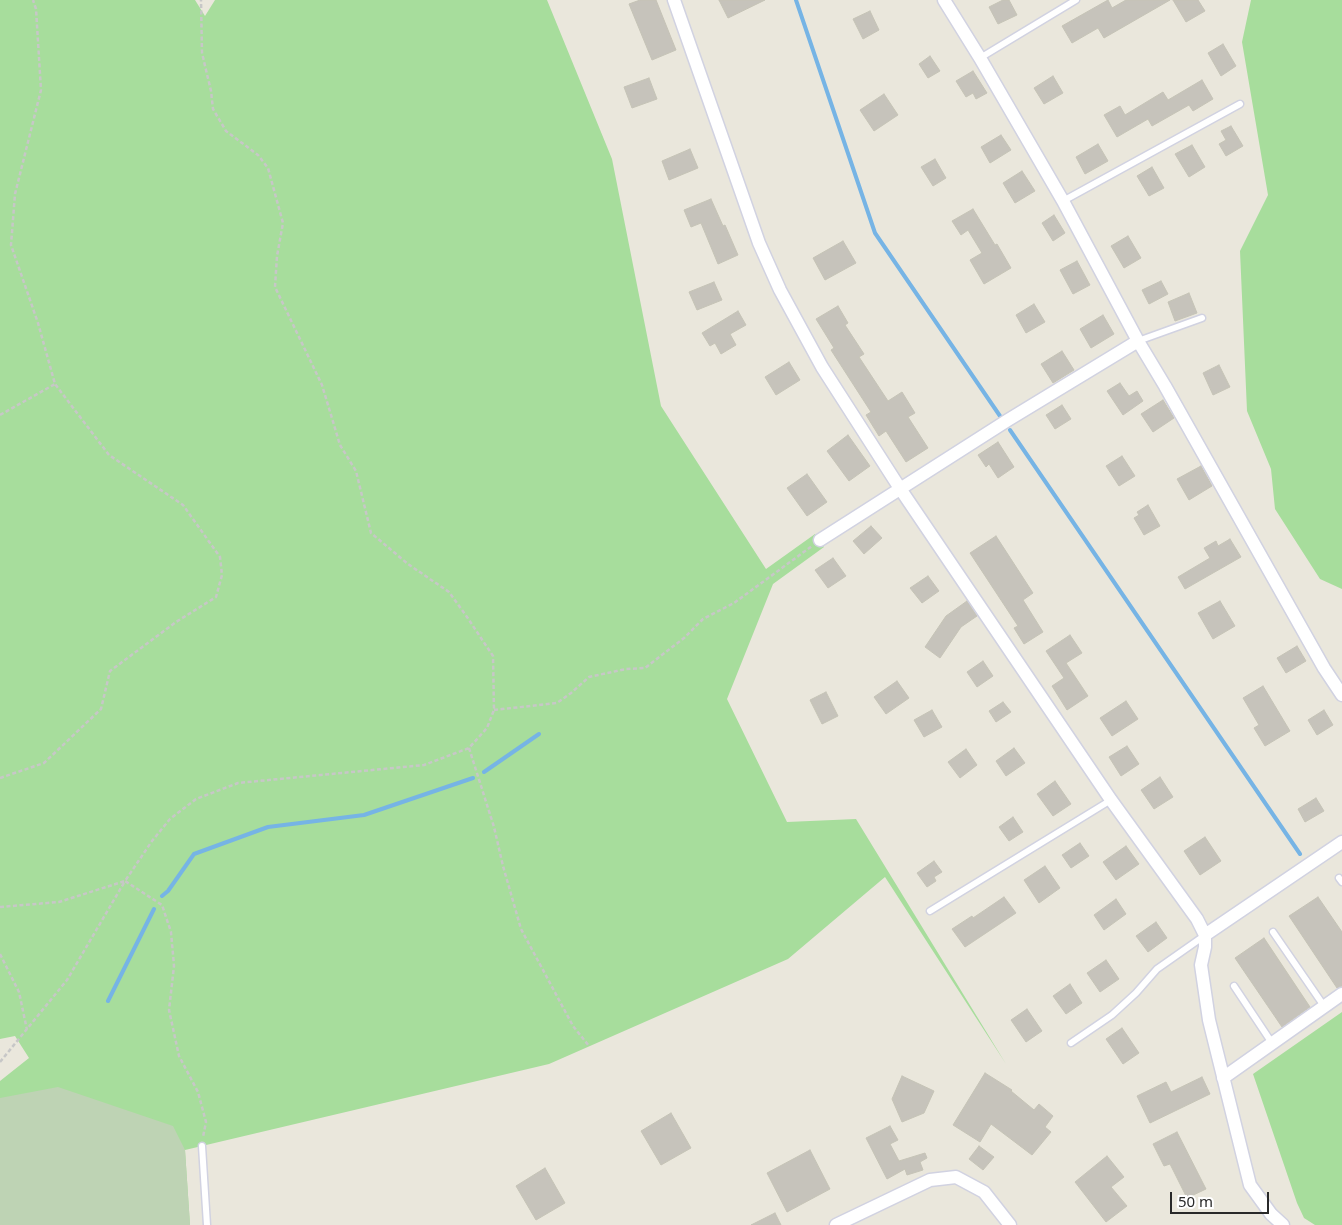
<!DOCTYPE html>
<style>
body{margin:0}
#map{position:relative;width:1342px;height:1225px;overflow:hidden;background:#eae7dc;font-family:"Noto Sans",sans-serif}
canvas{display:block}
.scale{position:absolute;left:1170px;top:1192px;width:99px;height:22px;box-sizing:border-box;border:2px solid #292929;border-top:0;padding-left:6px;font-size:15px;line-height:18px;white-space:nowrap;color:#292929;-webkit-text-stroke:4px #fff;paint-order:stroke}
</style>
<div id="map">
<canvas width="1342" height="1225"></canvas>
<div class="scale">50 m</div>
</div>
<script>
const ctx = document.querySelector('canvas').getContext('2d');
ctx.lineJoin = 'round';
function fill(path, color) { ctx.fillStyle = color; ctx.fill(path, 'evenodd'); }
const shape = rows => new Path2D(rows.map(r => 'M' + r).join(''));
function strokePath(path, color, width, dash) { ctx.strokeStyle = color; ctx.lineWidth = width; ctx.lineCap = dash ? 'butt' : 'round'; ctx.setLineDash(dash || []); ctx.stroke(path); }
fill(shape([
 [0,0,195,0,205,16,215,0,547,0,612,159,661,406,766,569,815,534,824,547,773,584,727,699,787,822,856,819,1006,1064,885,877,788,959,549,1064,185,1150,190,1225,0,1225,0,1081,29,1058,15,1036,0,1039],
 [1251,0,1342,0,1342,589,1320,579,1275,509,1271,469,1247,411,1240,251,1268,195,1242,42],
 [1342,1012,1342,1225,1315,1225,1304,1218,1297,1203,1253,1074]
]), '#a7dd9c');
fill(shape([
 [58,1087,173,1126,185,1150,190,1225,0,1225,0,1098]
]), '#bed3b4');
strokePath(shape([
 [796,0,875,233,1000,416],
 [1010,430,1300,854],
 [484,772,539,734],
 [162,896,168,891,194,854,268,827,364,815,473,778],
 [108,1001,154,909]
]), '#76b4e5', 4);
const building = shape([
 [640,0,656,0,676,50,652,60,629,4,640,0],
 [719,0,765,0,728,18,719,0],
 [1003,0,1009,0,1017,15,998,24,989,7,1003,0],
 [1108,0,1112,8,1126,0,1170,0,1104,38,1098,28,1072,43,1062,26,1108,0],
 [1173,0,1198,0,1205,11,1186,22,1173,0],
 [870,11,879,30,863,39,853,19,870,11],
 [1223,44,1236,66,1221,76,1208,53,1223,44],
 [930,56,940,71,928,78,919,64,930,56],
 [973,71,987,93,976,99,973,93,966,97,956,81,973,71],
 [1053,76,1063,93,1044,104,1034,88,1053,76],
 [649,78,657,99,632,108,624,87,649,78],
 [1202,80,1213,99,1193,111,1189,105,1152,126,1148,119,1117,137,1104,115,1120,106,1125,115,1163,92,1168,100,1202,80],
 [884,94,898,115,874,131,860,110,884,94],
 [1231,126,1243,146,1226,156,1219,144,1226,140,1221,131,1231,126],
 [1001,135,1011,150,990,163,981,147,1001,135],
 [1098,144,1108,161,1085,174,1076,157,1098,144],
 [1192,145,1205,167,1189,177,1175,154,1192,145],
 [690,149,698,168,669,180,662,161,690,149],
 [935,159,946,178,933,186,921,167,935,159],
 [1152,167,1164,188,1149,196,1137,176,1152,167],
 [1022,171,1035,191,1015,203,1003,183,1022,171],
 [711,199,723,226,725,225,738,255,718,264,701,223,691,227,684,210,711,199],
 [973,209,995,245,997,244,1011,268,984,284,970,260,982,253,968,230,961,235,952,221,973,209],
 [1054,215,1065,233,1053,241,1042,223,1054,215],
 [1128,236,1141,258,1124,268,1111,246,1128,236],
 [843,241,856,263,825,280,813,258,843,241],
 [1077,261,1090,285,1073,294,1060,270,1077,261],
 [1161,281,1168,294,1149,304,1142,290,1161,281],
 [714,282,722,300,697,310,689,292,714,282],
 [1189,293,1197,313,1175,321,1168,302,1189,293],
 [1034,304,1045,322,1026,333,1016,315,1034,304],
 [838,306,848,323,845,325,864,354,859,357,888,401,902,392,915,413,908,417,928,448,906,462,886,431,879,436,866,415,871,412,831,350,834,348,816,319,838,306],
 [738,311,746,325,730,334,736,345,721,354,715,343,710,346,702,333,738,311],
 [1103,315,1114,334,1091,348,1080,329,1103,315],
 [1062,351,1074,370,1053,383,1041,364,1062,351],
 [789,362,800,380,776,395,765,377,789,362],
 [1219,365,1230,387,1213,395,1203,373,1219,365],
 [1120,383,1129,396,1137,391,1143,401,1123,415,1107,391,1120,383],
 [1163,400,1174,418,1153,432,1141,414,1163,400],
 [1062,405,1071,419,1055,429,1046,415,1062,405],
 [848,435,870,466,849,481,827,451,848,435],
 [998,442,1014,467,998,478,989,464,986,467,978,455,998,442],
 [1122,456,1135,476,1119,486,1106,466,1122,456],
 [1201,466,1212,486,1189,500,1177,479,1201,466],
 [807,474,827,502,807,516,787,488,807,474],
 [1148,505,1160,526,1144,535,1134,518,1139,515,1137,512,1148,505],
 [871,526,882,538,864,554,853,541,871,526],
 [996,536,1033,593,1023,600,1043,632,1024,644,1014,628,1018,626,970,553,996,536],
 [1230,539,1241,557,1185,589,1178,577,1210,558,1204,548,1216,541,1218,546,1230,539],
 [833,558,846,576,828,588,815,570,833,558],
 [928,576,939,591,922,603,910,588,928,576],
 [967,601,977,616,961,627,940,658,925,647,946,616,967,601],
 [1220,601,1235,626,1213,639,1198,613,1220,601],
 [1070,635,1082,653,1066,663,1088,696,1067,710,1052,686,1064,678,1046,651,1070,635],
 [1297,646,1306,661,1286,673,1277,658,1297,646],
 [983,661,993,676,977,687,967,672,983,661],
 [897,681,909,698,886,714,874,697,897,681],
 [1263,686,1290,731,1265,746,1254,728,1259,725,1243,698,1263,686],
 [826,692,838,716,822,724,810,700,826,692],
 [1126,701,1138,719,1112,736,1100,718,1126,701],
 [1003,702,1011,712,996,722,989,711,1003,702],
 [932,710,942,727,924,737,914,720,932,710],
 [1324,710,1333,725,1317,735,1308,720,1324,710],
 [1127,746,1139,764,1121,776,1109,757,1127,746],
 [1014,748,1025,763,1006,776,996,761,1014,748],
 [966,749,977,765,960,778,948,762,966,749],
 [1160,777,1173,797,1154,809,1141,790,1160,777],
 [1055,781,1071,804,1053,816,1037,794,1055,781],
 [1316,798,1324,811,1305,822,1298,809,1316,798],
 [1013,817,1023,832,1009,841,999,827,1013,817],
 [1205,837,1221,861,1200,875,1184,851,1205,837],
 [1080,843,1089,856,1071,868,1062,855,1080,843],
 [1126,846,1139,864,1116,880,1103,862,1126,846],
 [934,861,942,872,934,877,936,881,927,887,917,873,934,861],
 [1045,866,1060,888,1039,903,1024,880,1045,866],
 [1004,897,1016,913,965,947,952,929,972,916,973,918,1004,897],
 [1318,897,1342,932,1342,986,1337,988,1289,916,1318,897],
 [1116,899,1126,914,1104,930,1094,915,1116,899],
 [1156,922,1167,938,1148,952,1136,936,1156,922],
 [1264,938,1310,1007,1282,1027,1235,958,1264,938],
 [1106,960,1119,979,1100,992,1087,973,1106,960],
 [1070,984,1082,1003,1066,1014,1053,996,1070,984],
 [1027,1009,1042,1031,1026,1042,1011,1020,1027,1009],
 [1122,1028,1139,1053,1123,1064,1106,1039,1122,1028],
 [985,1073,1012,1090,1011,1091,1034,1110,1039,1104,1053,1116,1045,1127,1051,1132,1032,1155,991,1124,980,1142,953,1125,985,1073],
 [902,1076,934,1091,924,1113,902,1122,892,1099,902,1076],
 [1202,1077,1210,1094,1150,1123,1137,1096,1166,1082,1171,1092,1202,1077],
 [671,1113,691,1148,661,1165,641,1131,671,1113],
 [890,1126,898,1140,890,1144,899,1161,925,1153,927,1158,920,1162,923,1170,907,1175,905,1169,887,1179,866,1138,890,1126],
 [1177,1132,1206,1189,1187,1198,1170,1164,1164,1166,1153,1144,1177,1132],
 [979,1146,994,1157,983,1170,969,1159,979,1146],
 [810,1150,830,1189,787,1212,767,1173,810,1150],
 [1107,1156,1124,1177,1111,1187,1127,1206,1106,1222,1075,1182,1107,1156],
 [545,1168,565,1203,536,1220,516,1186,545,1168],
 [775,1213,781,1225,751,1225,775,1213]
]);
fill(building, '#c6c3bb');
strokePath(building, '#c5c3b6', 1);
const lane = shape([
 [980,58,1076,0],
 [1063,201,1240,104],
 [1138,341,1202,318],
 [1339,878,1342,882],
 [930,911,1111,800],
 [1273,932,1324,1006],
 [1234,986,1272,1043],
 [1071,1043,1112,1015,1136,993,1157,969,1204,936],
 [202,1146,207,1225]
]);
const street = shape([
 [674,0,759,243,780,290,822,367,901,490,1111,800,1197,919,1205,935,1205,947,1201,965,1209,1020,1250,1185,1271,1214,1283,1225],
 [944,0,980,58,1063,201,1138,341,1165,386,1324,668,1342,695],
 [820,540,1008,420,1138,341],
 [1205,935,1342,842],
 [1223,1078,1342,994],
 [836,1225,930,1180,956,1177,984,1192,1010,1225]
]);
strokePath(lane, '#d1d2e1', 9);
strokePath(street, '#d1d2e1', 15);
strokePath(shape([
 [0,415,55,384],
 [494,710,557,703,571,693,589,677,626,669,645,668,684,638,703,619,734,603,812,546],
 [469,748,494,827,503,866,521,929,573,1026,589,1046],
 [0,778,44,763,101,709,110,671,176,622,216,597,222,575,220,557,183,505,109,455,55,384,38,323,11,245,15,194,41,90,36,9,33,0],
 [0,907,59,902,125,881,152,841,170,819,196,799,238,783,424,765,469,748,487,728,494,710,493,656,467,617,449,592,408,564,371,533,356,471,340,445,322,385,275,287,277,256,283,223,268,168,258,155,226,131,213,109,211,91,202,53,201,0],
 [0,954,19,992,27,1030],
 [0,1062,67,980,125,881,162,905,171,932,174,966,169,1010,179,1056,198,1092,206,1122,203,1137]
]), '#c7c7c7', 2.5, [4, 2.5]);
strokePath(lane, '#fff', 6);
strokePath(street, '#fff', 12);
</script>
